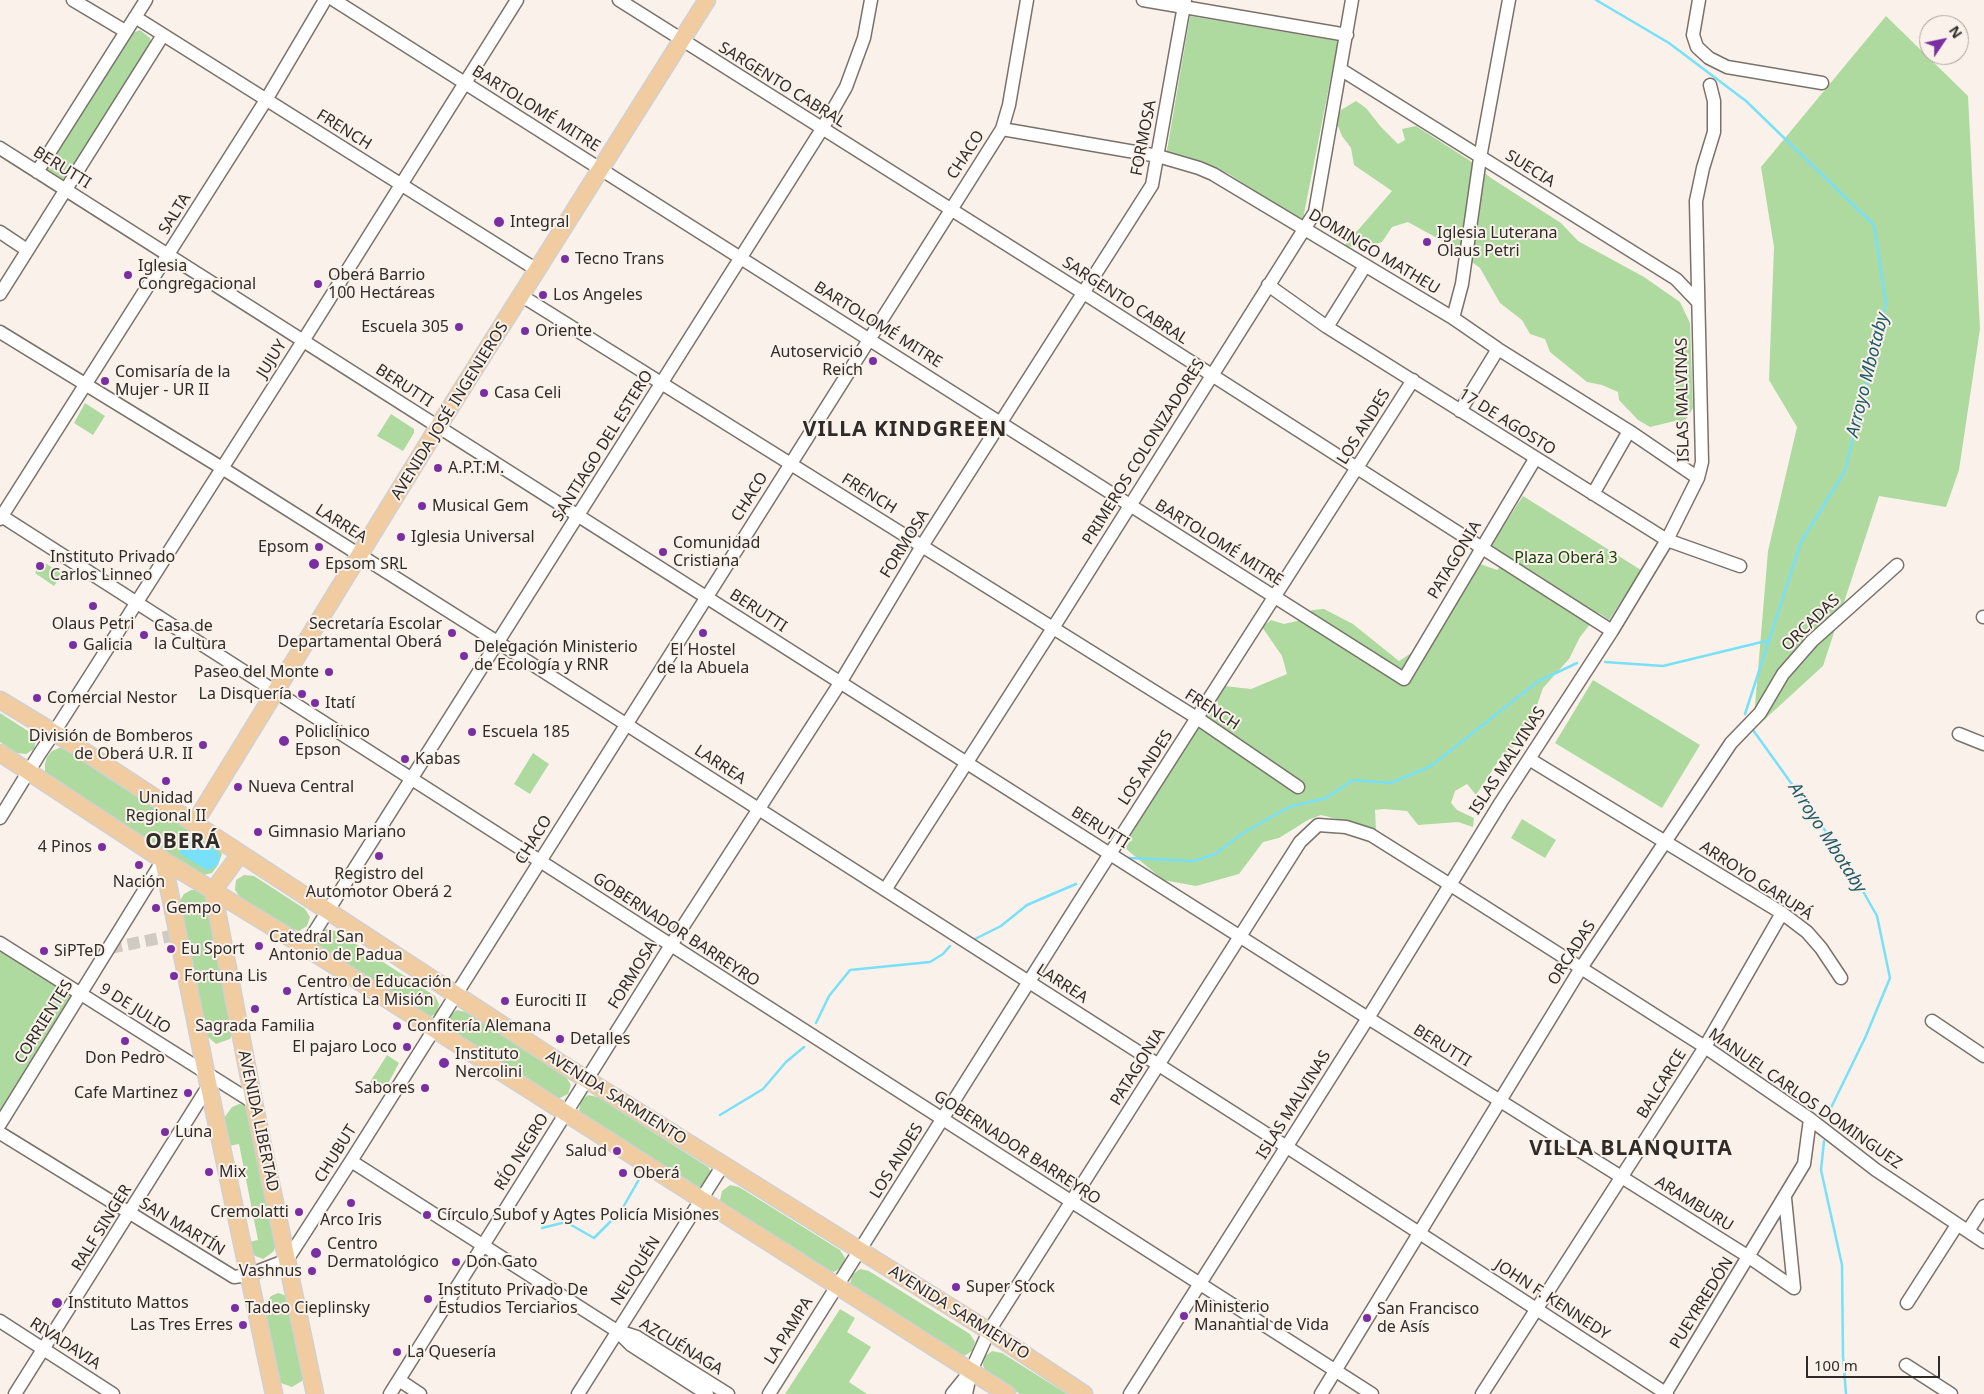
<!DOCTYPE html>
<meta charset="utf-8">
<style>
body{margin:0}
#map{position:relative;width:1984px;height:1394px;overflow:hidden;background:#faf2ea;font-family:"Noto Sans",sans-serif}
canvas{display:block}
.north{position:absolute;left:1919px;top:15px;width:50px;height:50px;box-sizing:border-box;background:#faf2ea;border:1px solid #a8a29c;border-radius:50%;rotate:56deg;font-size:14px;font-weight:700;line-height:20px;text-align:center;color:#2e2b28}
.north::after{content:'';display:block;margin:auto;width:18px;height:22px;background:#792fa2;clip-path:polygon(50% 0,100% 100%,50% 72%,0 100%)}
.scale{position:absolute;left:1806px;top:1356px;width:134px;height:22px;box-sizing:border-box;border:2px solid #2e2b28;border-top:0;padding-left:6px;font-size:15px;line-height:18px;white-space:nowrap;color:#2e2b28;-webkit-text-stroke:4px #faf2ea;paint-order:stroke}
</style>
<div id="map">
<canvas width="1984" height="1394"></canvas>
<div class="north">N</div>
<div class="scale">100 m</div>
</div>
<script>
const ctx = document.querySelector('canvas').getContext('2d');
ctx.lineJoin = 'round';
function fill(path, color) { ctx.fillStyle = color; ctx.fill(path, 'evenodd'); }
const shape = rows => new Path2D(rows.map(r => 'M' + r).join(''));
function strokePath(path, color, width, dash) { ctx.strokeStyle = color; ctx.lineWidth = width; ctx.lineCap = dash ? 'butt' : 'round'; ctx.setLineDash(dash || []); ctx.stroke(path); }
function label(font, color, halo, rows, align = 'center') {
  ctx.font = font + ' "Noto Sans",sans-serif'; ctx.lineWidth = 4; ctx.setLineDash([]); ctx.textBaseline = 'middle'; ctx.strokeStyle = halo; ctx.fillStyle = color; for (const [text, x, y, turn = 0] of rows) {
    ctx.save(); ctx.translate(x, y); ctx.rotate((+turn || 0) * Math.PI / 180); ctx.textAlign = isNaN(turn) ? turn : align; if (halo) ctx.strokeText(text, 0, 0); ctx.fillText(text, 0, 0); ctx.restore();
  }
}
fill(shape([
 [1190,16,1338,41,1303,219,1286,212,1229,174,1205,165,1166,156],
 [1886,16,1968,96,1980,329,1959,470,1946,507,1879,496,1823,666,1753,730,1768,551,1797,427,1769,380,1774,247,1761,167],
 [140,30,150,38,152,45,64,179,58,180,47,173,46,168,132,33],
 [1356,101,1366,108,1381,127,1398,144,1405,140,1402,129,1416,126,1469,160,1491,178,1561,223,1578,241,1644,277,1680,302,1690,323,1693,408,1683,424,1675,421,1650,427,1638,420,1619,400,1618,392,1602,385,1587,382,1550,352,1545,339,1530,334,1522,320,1500,303,1480,268,1446,243,1408,222,1392,227,1382,242,1364,248,1344,246,1392,191,1354,165,1351,148,1342,136,1336,121,1341,110],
 [85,403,105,416,93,435,74,423],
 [391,414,414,429,414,433,403,451,377,436],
 [1523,496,1641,570,1609,620,1599,613,1580,637,1569,659,1543,688,1534,714,1517,744,1501,757,1476,795,1467,784,1455,791,1451,803,1457,810,1474,818,1473,827,1458,822,1418,825,1407,811,1384,809,1375,810,1376,831,1362,825,1321,815,1308,820,1279,838,1263,842,1239,874,1196,886,1163,880,1125,848,1128,832,1207,711,1219,708,1217,699,1224,686,1251,689,1287,674,1282,656,1262,627,1271,620,1284,624,1297,621,1312,610,1324,609,1353,624,1399,661,1430,641,1480,564,1497,570,1510,558,1491,545],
 [42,561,62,574,54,586,35,573],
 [1593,680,1700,745,1662,808,1555,743],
 [0,713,31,733,36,740,34,749,26,754,16,753,0,742],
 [59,748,66,748,218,844,222,854,218,865,212,873,200,876,48,779,45,772,45,764,47,757,52,751],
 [533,753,549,764,530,794,514,784],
 [1522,819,1556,840,1545,858,1511,838],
 [244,875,254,876,305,909,310,917,307,926,299,931,290,928,240,897,235,890,236,880],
 [191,890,200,890,208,896,236,1028,230,1039,216,1044,206,1035,179,902,184,894],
 [326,929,336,931,435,996,439,1004,437,1013,428,1018,322,951,316,943,318,934],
 [0,943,80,993,0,1124],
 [457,1010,466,1012,566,1077,571,1085,568,1094,560,1098,551,1096,453,1033,447,1025,449,1016],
 [387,1055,399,1063,384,1091,370,1082],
 [588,1095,598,1097,708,1167,713,1175,702,1188,693,1186,584,1118,579,1110,581,1100],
 [239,1104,245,1105,250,1110,277,1244,273,1252,263,1259,253,1255,249,1242,258,1240,239,1144,229,1146,224,1118,232,1107],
 [730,1185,739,1187,840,1250,845,1258,842,1267,834,1272,825,1269,726,1208,720,1200,722,1191],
 [860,1269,869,1271,970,1334,975,1342,972,1351,964,1356,955,1353,856,1292,850,1284,852,1275],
 [278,1293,284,1295,289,1299,305,1373,302,1381,292,1387,281,1383,278,1375,263,1307,271,1296],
 [840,1309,855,1318,847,1332,871,1347,849,1382,867,1394,785,1394],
 [992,1351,1002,1353,1067,1394,1020,1394,988,1374,983,1366,984,1357]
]), '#aedaa0');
fill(shape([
 [191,834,218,852,220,858,218,864,212,869,206,870,179,853]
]), '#78e0f9');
strokePath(shape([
 [1596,0,1669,43,1746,101,1874,225,1886,304,1845,471,1801,542,1745,714],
 [1605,662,1663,666,1770,640],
 [1753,730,1842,854,1877,916,1890,978,1865,1038,1826,1118],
 [1128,858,1194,861,1215,854,1243,833,1289,807,1326,798,1353,780,1391,783,1431,766,1537,682,1577,663],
 [973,940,1001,926,1027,905,1076,884],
 [816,1023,829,996,850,970,930,962,943,954,950,946],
 [720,1115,763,1089,786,1062,804,1047],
 [1824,1141,1821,1170,1842,1265,1843,1356,1846,1394],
 [542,1228,566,1222,594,1238,621,1211,642,1174]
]), '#78e0f9', 2.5);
strokePath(shape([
 [110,948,171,936]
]), '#d1cac3', 12, [12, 6]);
const minor = shape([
 [73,0,125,31],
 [334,0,1404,679,1535,459],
 [619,0,1082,292,1612,631],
 [1143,0,1347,35],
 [1699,0,1693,35,1697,47,1709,58,1727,67,1822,83],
 [135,17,537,270],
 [1340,69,1676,279,1698,302],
 [1002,129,1158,156,1199,168,1213,174,1453,318,1498,349,1629,431,1698,478],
 [0,148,1368,1018,1749,1257,1794,1288],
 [37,172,146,0],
 [0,232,27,250],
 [1268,285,1327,327,1667,540,1740,566],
 [0,294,163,35],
 [522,296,1197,718,1298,787],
 [1453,318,1462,284,1480,158,1509,0],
 [1327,327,1365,266],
 [0,332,222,468,499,643,1287,1147,1667,1394],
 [1460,411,1498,349],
 [1593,494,1629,431],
 [0,515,1372,1394],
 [0,519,266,100,325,0],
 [1983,617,1984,617],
 [1959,734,1984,744],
 [1529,759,1782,913,1807,932,1821,948,1841,978],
 [0,818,40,753,53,734,303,341,517,0],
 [885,890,1053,628,1315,212,1352,0],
 [0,943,254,1103],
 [305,947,822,129,846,87,864,38,871,0],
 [1932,1021,1984,1056],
 [0,1124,163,860],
 [0,1133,234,1277,248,1275,287,1260,351,1161,1002,129,1009,105,1027,0],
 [351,1161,617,1331,631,1345,707,1394],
 [1785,1198,1794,1288],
 [1968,1231,1984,1206],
 [1907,1303,1957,1225],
 [0,1321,113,1394],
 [618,1331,637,1337,728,1394],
 [1906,1365,1951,1394],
 [399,1380,420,1394],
 [15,1394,211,1082],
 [390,1394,671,945,840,683,922,546,1152,185,1185,0],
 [578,1394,723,1165],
 [769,1394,1076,907,1413,380],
 [952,1394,969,1373],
 [966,1394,971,1371,989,1331,1300,842,1318,825,1346,827,1371,835,1449,884,1705,1047,1810,1119,1876,1170,1984,1242],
 [1130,1394,1368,1018,1501,802,1612,631,1667,540,1698,478,1702,462,1696,201,1703,168,1714,132,1714,101,1710,85],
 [1321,1394,1581,968,1731,743,1760,713,1783,674,1812,641,1897,565],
 [1482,1394,1705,1047,1782,913],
 [1665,1394,1804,1164,1810,1119]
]);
const major = shape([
 [0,700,76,746,562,1064,989,1331,1084,1394],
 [0,753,163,860,305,947,1007,1394],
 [194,824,438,427,707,0],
 [240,854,213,891,254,1103,315,1394],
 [163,860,206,1073,274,1394]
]);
strokePath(minor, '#79726b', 15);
strokePath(major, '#d1d0d0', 19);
strokePath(minor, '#fff', 12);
strokePath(major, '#f1cca1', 16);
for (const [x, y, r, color] of [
 [499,222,6,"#792fa2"],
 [1427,242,5,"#792fa2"],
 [565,259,5,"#792fa2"],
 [128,275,5,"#792fa2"],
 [318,284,5,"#792fa2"],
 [543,295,5,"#792fa2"],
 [459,327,5,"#792fa2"],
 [525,331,5,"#792fa2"],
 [873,361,5,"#792fa2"],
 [105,381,5,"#792fa2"],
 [484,393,5,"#792fa2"],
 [438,468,5,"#792fa2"],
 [422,506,5,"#792fa2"],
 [401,537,5,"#792fa2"],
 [319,547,5,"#792fa2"],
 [663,552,5,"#792fa2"],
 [314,564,6,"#792fa2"],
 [40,566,5,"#792fa2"],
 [93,606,5,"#792fa2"],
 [452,633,5,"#792fa2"],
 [703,633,5,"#792fa2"],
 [144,635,5,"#792fa2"],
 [73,645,5,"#792fa2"],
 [464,656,5,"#792fa2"],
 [329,672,5,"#792fa2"],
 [302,694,5,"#792fa2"],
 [37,698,5,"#792fa2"],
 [315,703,5,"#792fa2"],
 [472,732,5,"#792fa2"],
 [284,741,6,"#792fa2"],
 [203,745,5,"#792fa2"],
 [405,759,5,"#792fa2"],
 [166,781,5,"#792fa2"],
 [238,787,5,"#792fa2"],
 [258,832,5,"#792fa2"],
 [102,847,5,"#792fa2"],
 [379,856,5,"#792fa2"],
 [139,865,5,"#792fa2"],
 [156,908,5,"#792fa2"],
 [259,946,5,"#792fa2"],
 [171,949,5,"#792fa2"],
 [44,951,5,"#792fa2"],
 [174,976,5,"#792fa2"],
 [287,991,5,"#792fa2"],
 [505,1001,5,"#792fa2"],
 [255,1009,5,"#792fa2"],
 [397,1026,5,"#792fa2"],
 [560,1039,5,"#792fa2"],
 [125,1041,5,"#792fa2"],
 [407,1047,5,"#792fa2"],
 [444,1063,6,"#792fa2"],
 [425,1088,5,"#792fa2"],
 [188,1093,5,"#792fa2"],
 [165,1132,5,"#792fa2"],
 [617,1151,5,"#792fa2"],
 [209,1172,5,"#792fa2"],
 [623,1173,5,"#792fa2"],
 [351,1203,5,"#792fa2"],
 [299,1212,5,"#792fa2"],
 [427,1215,5,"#792fa2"],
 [316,1253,6,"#792fa2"],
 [456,1262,5,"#792fa2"],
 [312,1271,5,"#792fa2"],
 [956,1287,5,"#792fa2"],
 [428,1299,5,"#792fa2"],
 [57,1303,6,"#792fa2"],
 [235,1308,5,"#792fa2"],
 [1184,1316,5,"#792fa2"],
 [1367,1318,5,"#792fa2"],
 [243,1325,5,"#792fa2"],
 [397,1352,5,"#792fa2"]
]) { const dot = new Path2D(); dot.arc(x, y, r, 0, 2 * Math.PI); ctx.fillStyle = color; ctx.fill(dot); strokePath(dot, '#faf2ea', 2); }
label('16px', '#2e2b28', '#faf2ea', [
 ["SARGENTO CABRAL",782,85,32],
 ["BARTOLOMÉ MITRE",536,109,32],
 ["FRENCH",344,130,32],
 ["FORMOSA",1144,138,-79],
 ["CHACO",966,155,-57],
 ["BERUTTI",62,168,32],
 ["SUECIA",1530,169,32],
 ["SALTA",175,214,-58],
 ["DOMINGO MATHEU",1374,252,31],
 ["SARGENTO CABRAL",1125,301,33],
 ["BARTOLOMÉ MITRE",878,325,32],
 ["JUJUY",272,359,-58],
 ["BERUTTI",404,386,33],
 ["ISLAS MALVINAS",1683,400,-91],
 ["AVENIDA JOSÉ INGENIEROS",450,411,-58],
 ["17 DE AGOSTO",1507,422,32],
 ["LOS ANDES",1364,427,-58],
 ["SANTIAGO DEL ESTERO",603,446,-58],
 ["PRIMEROS COLONIZADORES",1144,452,-58],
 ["FRENCH",869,494,32],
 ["CHACO",750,497,-58],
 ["LARREA",341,524,32],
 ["BARTOLOMÉ MITRE",1219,543,32],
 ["FORMOSA",905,544,-58],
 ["PATAGONIA",1455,560,-59],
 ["BERUTTI",758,611,33],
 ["ORCADAS",1811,623,-44],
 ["FRENCH",1212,710,33],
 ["ISLAS MALVINAS",1508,761,-57],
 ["LARREA",720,765,33],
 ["LOS ANDES",1146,768,-57],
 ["BERUTTI",1100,828,32],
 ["CHACO",534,840,-58],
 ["ARROYO GARUPÁ",1756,881,33],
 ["GOBERNADOR BARREYRO",676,930,33],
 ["ORCADAS",1572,953,-57],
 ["FORMOSA",633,975,-58],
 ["LARREA",1062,984,33],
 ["9 DE JULIO",135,1009,32],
 ["CORRIENTES",44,1022,-58],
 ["BERUTTI",1442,1046,32],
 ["PATAGONIA",1138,1067,-58],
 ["BALCARCE",1662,1084,-58],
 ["AVENIDA SARMIENTO",616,1098,32],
 ["MANUEL CARLOS DOMINGUEZ",1805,1099,35],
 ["ISLAS MALVINAS",1294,1105,-58],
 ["AVENIDA LIBERTAD",258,1121,78],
 ["GOBERNADOR BARREYRO",1017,1148,33],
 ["RÍO NEGRO",522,1152,-58],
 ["CHUBUT",336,1154,-58],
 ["LOS ANDES",897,1161,-58],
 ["ARAMBURU",1694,1204,32],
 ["SAN MARTÍN",182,1227,31],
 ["RALF SINGER",102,1228,-58],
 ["NEUQUÉN",636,1271,-58],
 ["JOHN F. KENNEDY",1552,1300,33],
 ["PUEYRREDÓN",1702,1303,-58],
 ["AVENIDA SARMIENTO",959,1313,32],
 ["LA PAMPA",789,1331,-58],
 ["RIVADAVIA",65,1344,33],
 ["AZCUÉNAGA",681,1347,31]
]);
label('16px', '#2e2b28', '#faf2ea', [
 ["Integral",510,222],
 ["Iglesia Luterana",1437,233],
 ["Olaus Petri",1437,251],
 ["Tecno Trans",575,259],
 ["Iglesia",138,266],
 ["Congregacional",138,284],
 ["Oberá Barrio",328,275],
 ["100 Hectáreas",328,293],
 ["Los Angeles",553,295],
 ["Escuela 305",449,327,"right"],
 ["Oriente",535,331],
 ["Autoservicio",863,352,"right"],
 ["Reich",863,370,"right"],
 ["Comisaría de la",115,372],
 ["Mujer - UR II",115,390],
 ["Casa Celi",494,393],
 ["A.P.T.M.",448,468],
 ["Musical Gem",432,506],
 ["Iglesia Universal",411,537],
 ["Comunidad",673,543],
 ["Cristiana",673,561],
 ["Epsom",309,547,"right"],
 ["Instituto Privado",50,557],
 ["Carlos Linneo",50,575],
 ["Epsom SRL",325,564],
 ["Olaus Petri",93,624,"center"],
 ["Secretaría Escolar",442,624,"right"],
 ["Departamental Oberá",442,642,"right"],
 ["Casa de",154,626],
 ["la Cultura",154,644],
 ["Galicia",83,645],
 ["Delegación Ministerio",474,647],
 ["de Ecología y RNR",474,665],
 ["El Hostel",703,650,"center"],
 ["de la Abuela",703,668,"center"],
 ["Paseo del Monte",319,672,"right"],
 ["La Disquería",292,694,"right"],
 ["Comercial Nestor",47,698],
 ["Itatí",325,703],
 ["Policlínico",295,732],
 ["Epson",295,750],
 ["Escuela 185",482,732],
 ["División de Bomberos",193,736,"right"],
 ["de Oberá U.R. II",193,754,"right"],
 ["Kabas",415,759],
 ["Nueva Central",248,787],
 ["Unidad",166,798,"center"],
 ["Regional II",166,816,"center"],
 ["Gimnasio Mariano",268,832],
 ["4 Pinos",92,847,"right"],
 ["Registro del",379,874,"center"],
 ["Automotor Oberá 2",379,892,"center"],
 ["Nación",139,882,"center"],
 ["Gempo",166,908],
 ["Catedral San",269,937],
 ["Antonio de Padua",269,955],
 ["Eu Sport",181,949],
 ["SiPTeD",54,951],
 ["Fortuna Lis",184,976],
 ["Centro de Educación",297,982],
 ["Artística La Misión",297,1000],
 ["Eurociti II",515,1001],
 ["Sagrada Familia",255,1026,"center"],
 ["Confitería Alemana",407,1026],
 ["Detalles",570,1039],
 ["El pajaro Loco",397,1047,"right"],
 ["Instituto",455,1054],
 ["Nercolini",455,1072],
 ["Don Pedro",125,1058,"center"],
 ["Sabores",415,1088,"right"],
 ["Cafe Martinez",178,1093,"right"],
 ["Luna",175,1132],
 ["Salud",607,1151,"right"],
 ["Mix",219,1172],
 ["Oberá",633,1173],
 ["Cremolatti",289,1212,"right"],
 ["Círculo Subof y Agtes Policía Misiones",437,1215],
 ["Arco Iris",351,1220,"center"],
 ["Centro",327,1244],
 ["Dermatológico",327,1262],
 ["Don Gato",466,1262],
 ["Vashnus",302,1271,"right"],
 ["Super Stock",966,1287],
 ["Instituto Privado De",438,1290],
 ["Estudios Terciarios",438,1308],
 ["Instituto Mattos",68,1303],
 ["Ministerio",1194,1307],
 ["Manantial de Vida",1194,1325],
 ["Tadeo Cieplinsky",245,1308],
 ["San Francisco",1377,1309],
 ["de Asís",1377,1327],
 ["Las Tres Erres",233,1325,"right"],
 ["La Quesería",407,1352]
], 'left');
label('16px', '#184007', '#faf2ea', [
 ["Plaza Oberá 3",1566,558]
]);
label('italic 18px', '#215b69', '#faf2ea', [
 ["Arroyo Mbotaby",1868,375,-76],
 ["Arroyo Mbotaby",1827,838,57]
]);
ctx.letterSpacing = '1px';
label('bold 21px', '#2e2b28', '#faf2ea', [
 ["VILLA KINDGREEN",905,430],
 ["OBERÁ",183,842],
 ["VILLA BLANQUITA",1631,1149]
]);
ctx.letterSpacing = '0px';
</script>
